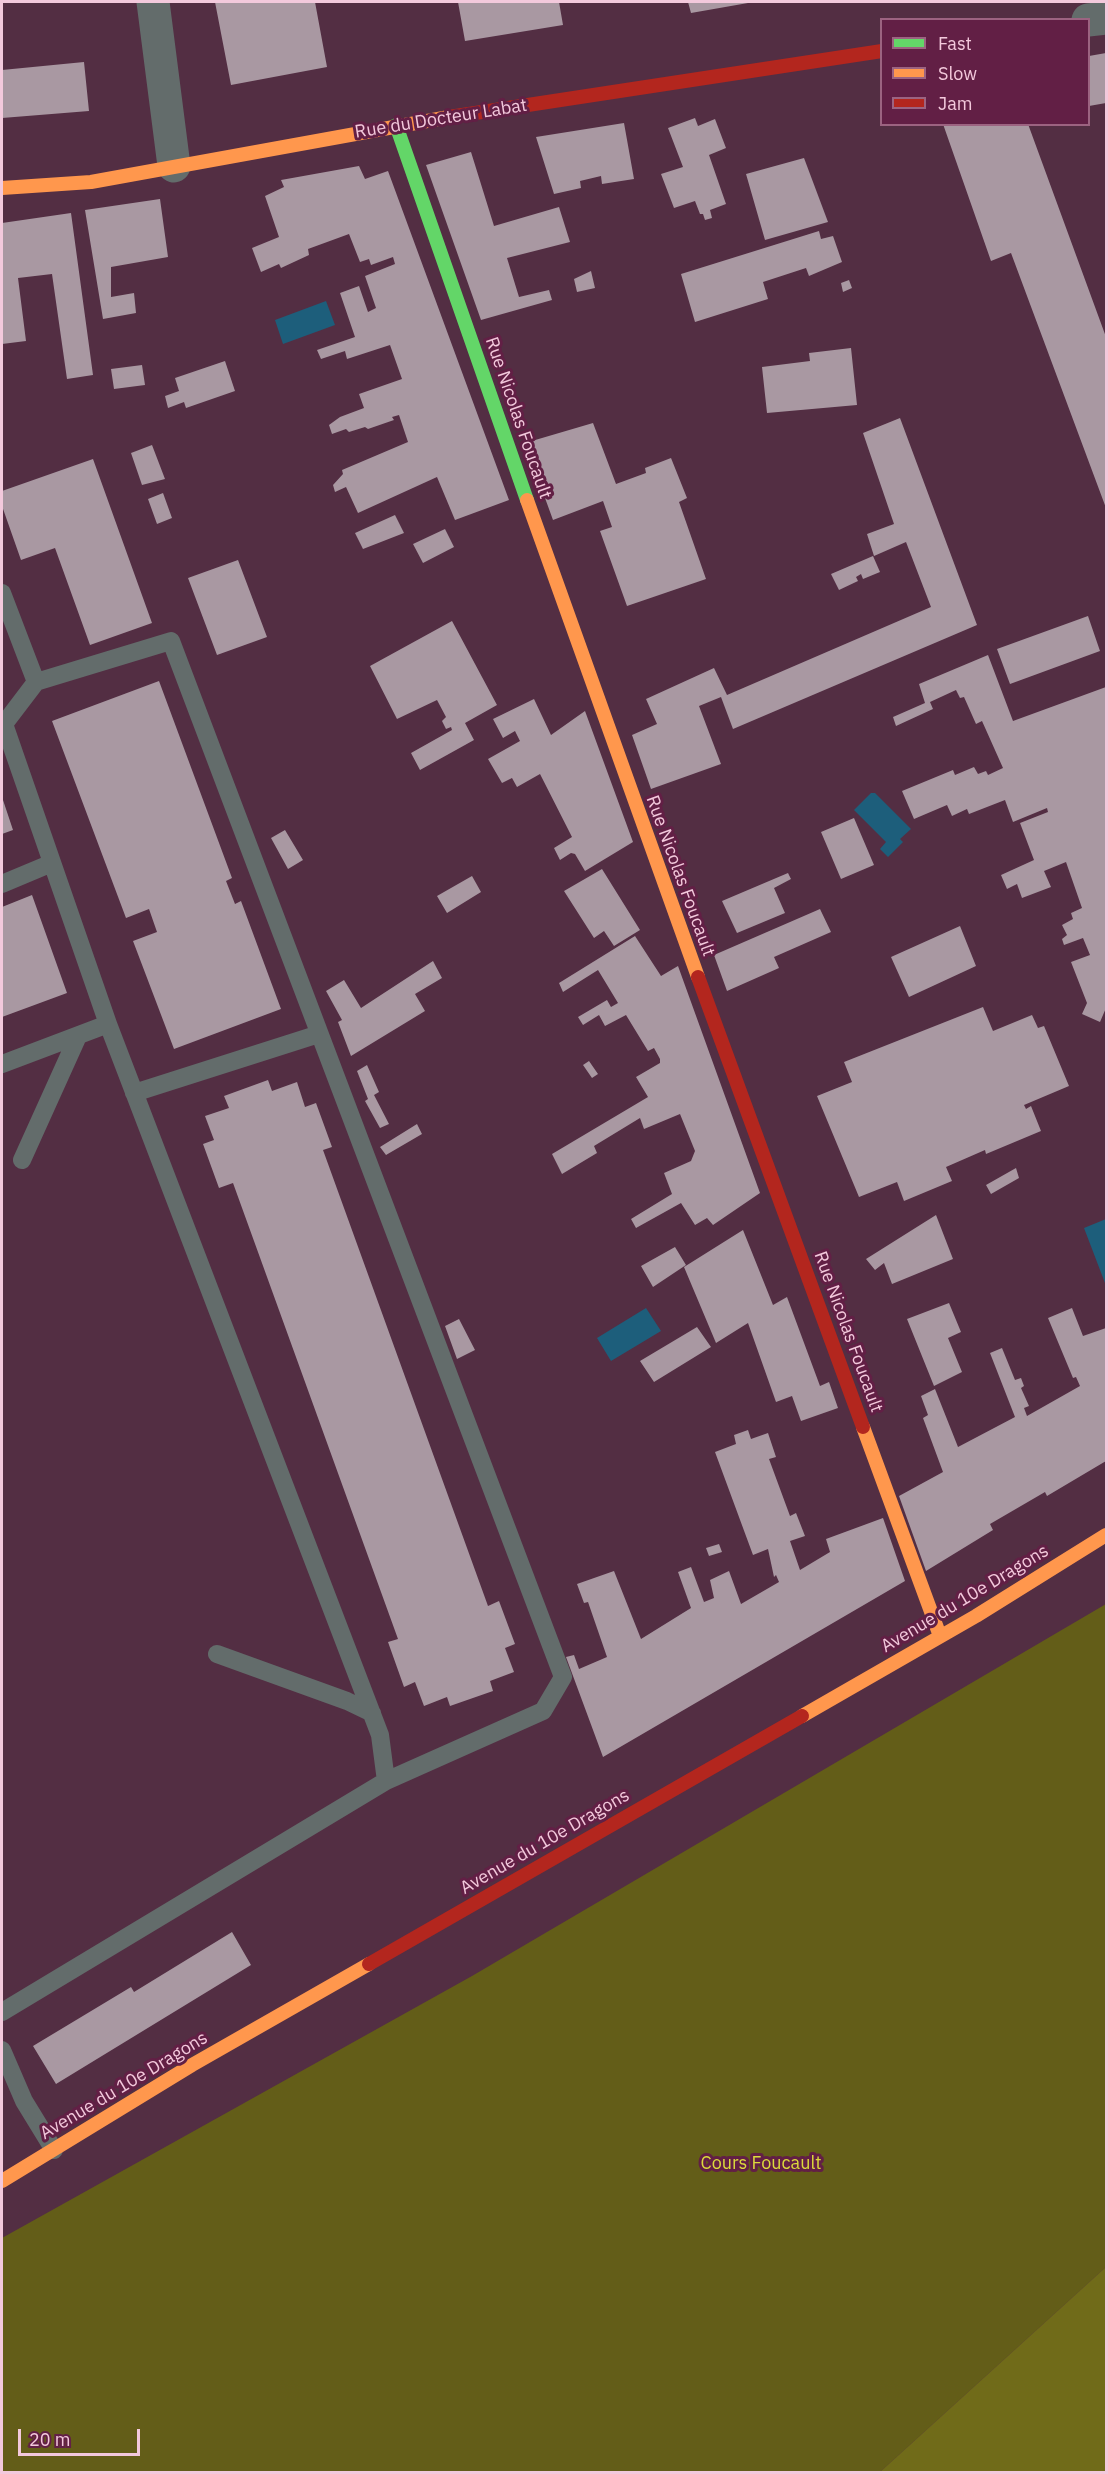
<!DOCTYPE html>
<style>
body{margin:0}
#map{position:relative;width:1108px;height:2474px;overflow:hidden;background:#532e43;font-family:"IBM Plex Sans",sans-serif}
canvas{display:block}
.frame{position:absolute;inset:0;border:3px solid #f3c9dc;pointer-events:none}
.legend{position:absolute;left:880px;top:18px;width:210px;height:108px;box-sizing:border-box;background:#621f45;border:2px solid #9c6381;margin:0;padding:8px 10px;list-style:none;font-size:18px;color:#f3c9dc}
.legend li{display:flex;align-items:center;gap:12px;height:30px}
.legend b{width:30px;border:2px solid #9c6381}
.scale{position:absolute;left:18px;top:2429px;width:122px;height:27px;box-sizing:border-box;border:3px solid #f3c9dc;border-top:0;padding-left:8px;font-size:18px;line-height:21px;white-space:nowrap;color:#f3c9dc;-webkit-text-stroke:4px #621f45;paint-order:stroke}
</style>
<div id="map">
<canvas width="1108" height="2474"></canvas>
<div class="frame"></div>
<ul class="legend">
<li><b style="height:8px;background:#63d668"></b>Fast</li>
<li><b style="height:8px;background:#ff974d"></b>Slow</li>
<li><b style="height:8px;background:#b3261e"></b>Jam</li>
</ul>
<div class="scale">20 m</div>
</div>
<script>
const ctx = document.querySelector('canvas').getContext('2d');
ctx.lineJoin = 'round';
function fill(path, color) { ctx.fillStyle = color; ctx.fill(path, 'evenodd'); }
const shape = rows => new Path2D(rows.map(r => 'M' + r).join(''));
function strokePath(path, color, width, dash) { ctx.strokeStyle = color; ctx.lineWidth = width; ctx.lineCap = dash ? 'butt' : 'round'; ctx.setLineDash(dash || []); ctx.stroke(path); }
function label(font, color, halo, rows, align = 'center') {
  ctx.font = font + ' "IBM Plex Sans",sans-serif'; ctx.lineWidth = 6; ctx.setLineDash([]); ctx.textBaseline = 'middle'; ctx.strokeStyle = halo; ctx.fillStyle = color; for (const [text, x, y, turn = 0] of rows) {
    ctx.save(); ctx.translate(x, y); ctx.rotate((+turn || 0) * Math.PI / 180); ctx.textAlign = isNaN(turn) ? turn : align; if (halo) ctx.strokeText(text, 0, 0); ctx.fillText(text, 0, 0); ctx.restore();
  }
}
fill(shape([
 [1106,1604,1106,2267,880,2472,2,2472,2,2238,472,1976]
]), '#635d18');
fill(shape([
 [1106,2267,1106,2472,880,2472]
]), '#706b19');
fill(shape([
 [326,301,335,325,283,344,275,320],
 [871,793,875,793,911,829,900,839,903,842,888,857,880,849,886,842,854,810],
 [1106,1219,1106,1283,1105,1283,1084,1228],
 [646,1308,661,1331,611,1361,597,1338]
]), '#1d5e7b');
fill(shape([
 [215,2,315,2,327,67,231,85],
 [458,2,559,2,563,25,465,41],
 [688,2,747,2,748,3,691,13],
 [1106,53,1106,103,1089,106,1089,56],
 [84,62,89,111,2,118,2,70],
 [695,118,698,126,715,119,726,148,709,155,726,204,710,210,712,218,705,220,703,214,700,214,695,201,674,208,661,174,683,167,668,128],
 [624,123,634,179,602,184,601,176,580,181,581,188,554,194,536,137],
 [943,124,1028,124,1106,337,1106,508,1011,253,991,261],
 [471,152,494,226,559,207,570,242,507,258,519,297,549,290,552,300,481,320,426,165],
 [804,158,828,222,765,240,746,174],
 [359,166,365,179,388,171,509,500,455,520,437,477,358,513,346,487,335,492,333,485,343,474,342,470,408,442,399,415,392,417,394,420,368,429,365,427,349,432,346,429,332,434,329,425,340,417,364,408,359,394,402,379,390,345,347,359,345,351,321,359,317,350,355,337,340,293,359,286,368,312,376,308,365,276,395,264,393,257,371,265,369,259,360,262,349,234,308,249,309,255,281,268,279,264,261,272,252,248,279,237,265,196,284,187,281,180],
 [160,199,168,257,111,267,111,297,134,293,136,313,103,319,85,210],
 [71,213,93,375,67,379,52,274,18,278,26,341,2,344,2,223],
 [819,231,821,239,833,236,842,262,809,276,806,268,763,282,768,299,695,322,681,274],
 [591,271,595,288,577,292,574,279],
 [849,280,852,288,843,292,841,283],
 [851,348,857,405,767,413,762,367,810,361,809,353],
 [225,361,235,391,186,408,184,402,168,408,165,396,179,391,175,378],
 [142,365,145,385,114,389,111,369],
 [900,418,977,625,733,729,721,697,699,706,721,764,651,789,632,735,657,724,646,699,714,668,727,695,931,607,906,542,874,556,867,534,894,524,863,433],
 [593,423,616,484,646,473,645,468,671,458,687,498,679,502,706,579,627,606,600,531,612,527,603,501,553,520,525,443],
 [152,445,165,479,142,485,131,453],
 [93,459,152,623,90,645,55,548,21,560,2,506,2,491],
 [163,493,172,518,157,524,148,499],
 [395,515,404,533,363,549,355,533],
 [445,529,454,547,423,563,413,544],
 [873,556,880,572,863,579,861,574,856,577,858,581,839,590,831,574],
 [238,560,267,637,217,655,188,578],
 [1088,616,1100,651,1010,684,997,649],
 [452,621,497,705,465,723,474,740,420,770,411,753,452,730,451,727,446,729,442,721,446,717,437,700,397,719,370,666],
 [988,655,1013,721,1106,687,1106,1008,1100,1022,1082,1014,1087,1003,1071,962,1090,955,1083,938,1064,945,1062,939,1067,935,1062,925,1073,919,1071,913,1082,908,1066,862,1044,871,1051,887,1022,898,1017,884,1007,889,1001,875,1034,860,1020,823,1048,812,1047,808,1013,822,1005,800,969,814,967,809,952,816,947,805,914,819,902,791,953,770,955,775,974,767,978,774,986,771,988,775,1003,768,982,721,976,724,964,697,960,698,956,690,930,702,933,709,896,726,893,717,925,703,919,684],
 [159,681,232,878,226,881,235,904,241,901,281,1009,174,1049,133,941,157,932,149,909,126,918,52,721],
 [534,699,551,735,585,711,633,842,585,871,575,854,571,853,560,860,554,848,572,837,540,774,517,787,512,778,502,783,488,759,520,741,515,731,503,738,493,719],
 [2,797,13,830,2,834],
 [854,818,874,865,841,879,821,832],
 [285,830,303,860,288,869,271,838],
 [602,869,640,930,614,946,604,931,594,938,564,891],
 [788,873,791,879,774,888,785,913,737,933,722,901],
 [472,876,481,892,447,913,437,896],
 [32,895,67,993,2,1017,2,907],
 [820,909,831,932,774,957,779,968,727,991,714,955],
 [960,926,976,966,909,997,891,957],
 [635,936,661,976,678,966,760,1193,713,1225,707,1218,695,1225,681,1203,636,1228,631,1219,672,1194,664,1173,691,1161,695,1151,680,1114,644,1129,640,1118,594,1146,597,1153,562,1174,552,1154,648,1097,636,1077,660,1063,660,1059,654,1048,648,1051,626,1015,605,1026,599,1015,583,1025,578,1017,607,1000,611,1007,618,1003,598,970,563,992,559,983],
 [433,961,442,978,415,994,425,1011,351,1056,338,1022,342,1020,326,991,344,980,361,1008],
 [983,1007,993,1031,1032,1015,1038,1028,1044,1026,1069,1086,1024,1105,1026,1109,1031,1106,1041,1131,986,1154,985,1150,946,1167,952,1181,904,1201,897,1182,859,1197,817,1096,852,1082,844,1062],
 [589,1061,598,1074,592,1078,583,1065],
 [367,1065,379,1092,374,1095,389,1124,380,1128,365,1101,368,1099,357,1071],
 [268,1080,272,1091,297,1082,305,1107,316,1103,332,1147,323,1150,488,1606,499,1601,515,1644,505,1648,514,1672,490,1681,493,1691,450,1706,447,1697,424,1706,415,1682,404,1687,388,1642,398,1639,233,1183,219,1188,203,1144,214,1140,205,1116,229,1108,224,1096],
 [417,1124,422,1134,386,1155,380,1147],
 [1016,1168,1019,1178,991,1194,986,1185],
 [936,1215,953,1259,892,1284,884,1263,875,1270,866,1259],
 [743,1230,773,1305,787,1297,820,1386,829,1382,838,1408,801,1421,792,1396,776,1402,748,1323,716,1343,684,1267],
 [675,1247,686,1265,653,1287,641,1266],
 [949,1303,961,1332,948,1338,962,1372,934,1386,907,1319],
 [1072,1308,1083,1336,1106,1328,1106,1461,1047,1496,1045,1492,990,1524,993,1530,926,1571,899,1496,943,1472,923,1418,928,1415,921,1396,935,1389,958,1447,1015,1417,990,1353,1002,1348,1015,1380,1021,1378,1024,1386,1021,1388,1029,1406,1024,1408,1027,1416,1080,1386,1076,1377,1073,1378,1048,1318],
 [459,1319,475,1350,457,1359,445,1326],
 [697,1327,711,1347,654,1382,640,1361],
 [748,1430,751,1439,768,1433,776,1457,769,1459,790,1516,796,1513,805,1536,790,1541,800,1570,830,1552,826,1539,883,1518,905,1581,603,1757,566,1657,574,1655,579,1669,607,1657,588,1602,584,1603,577,1584,614,1571,641,1639,691,1608,678,1572,691,1567,704,1602,714,1598,710,1580,729,1571,741,1604,779,1582,776,1575,774,1577,768,1549,753,1555,715,1452,736,1444,734,1435],
 [719,1544,722,1552,709,1556,706,1548],
 [232,1932,251,1965,56,2084,33,2046,131,1987,134,1992]
]), '#a998a2');
strokePath(shape([
 [2,593,36,682],
 [2,884,52,863],
 [108,1024,4,724,36,682,171,641,563,1677,543,1711,386,1781],
 [2,1064,108,1024,380,1735,386,1781,2,2012],
 [134,1093,319,1034],
 [22,1160,78,1036],
 [217,1654,347,1701,372,1713],
 [2,2050,24,2101,54,2150]
]), '#636c6b', 18);
strokePath(shape([
 [153,2,174,166],
 [1088,20,1106,18]
]), '#636c6b', 33);
strokePath(shape([
 [396,125,527,500]
]), '#63d668', 14);
strokePath(shape([
 [2,188,91,182,449,117],
 [527,500,698,977],
 [863,1427,940,1636],
 [802,1716,976,1616,1106,1535],
 [2,2181,192,2065,369,1964]
]), '#ff974d', 14);
strokePath(shape([
 [449,117,882,51],
 [698,977,863,1427],
 [369,1964,802,1716]
]), '#b3261e', 14);
label('18px', '#f3c9dc', '#621f45', [
 ["Rue du Docteur Labat",441,119,-9],
 ["Rue Nicolas Foucault",518,418,71],
 ["Rue Nicolas Foucault",680,876,70],
 ["Rue Nicolas Foucault",848,1332,70],
 ["Avenue du 10e Dragons",965,1599,-31],
 ["Avenue du 10e Dragons",545,1842,-30],
 ["Avenue du 10e Dragons",124,2086,-31]
]);
label('18px', '#dbda3c', '#621f45', [
 ["Cours Foucault",761,2164]
]);
</script>
